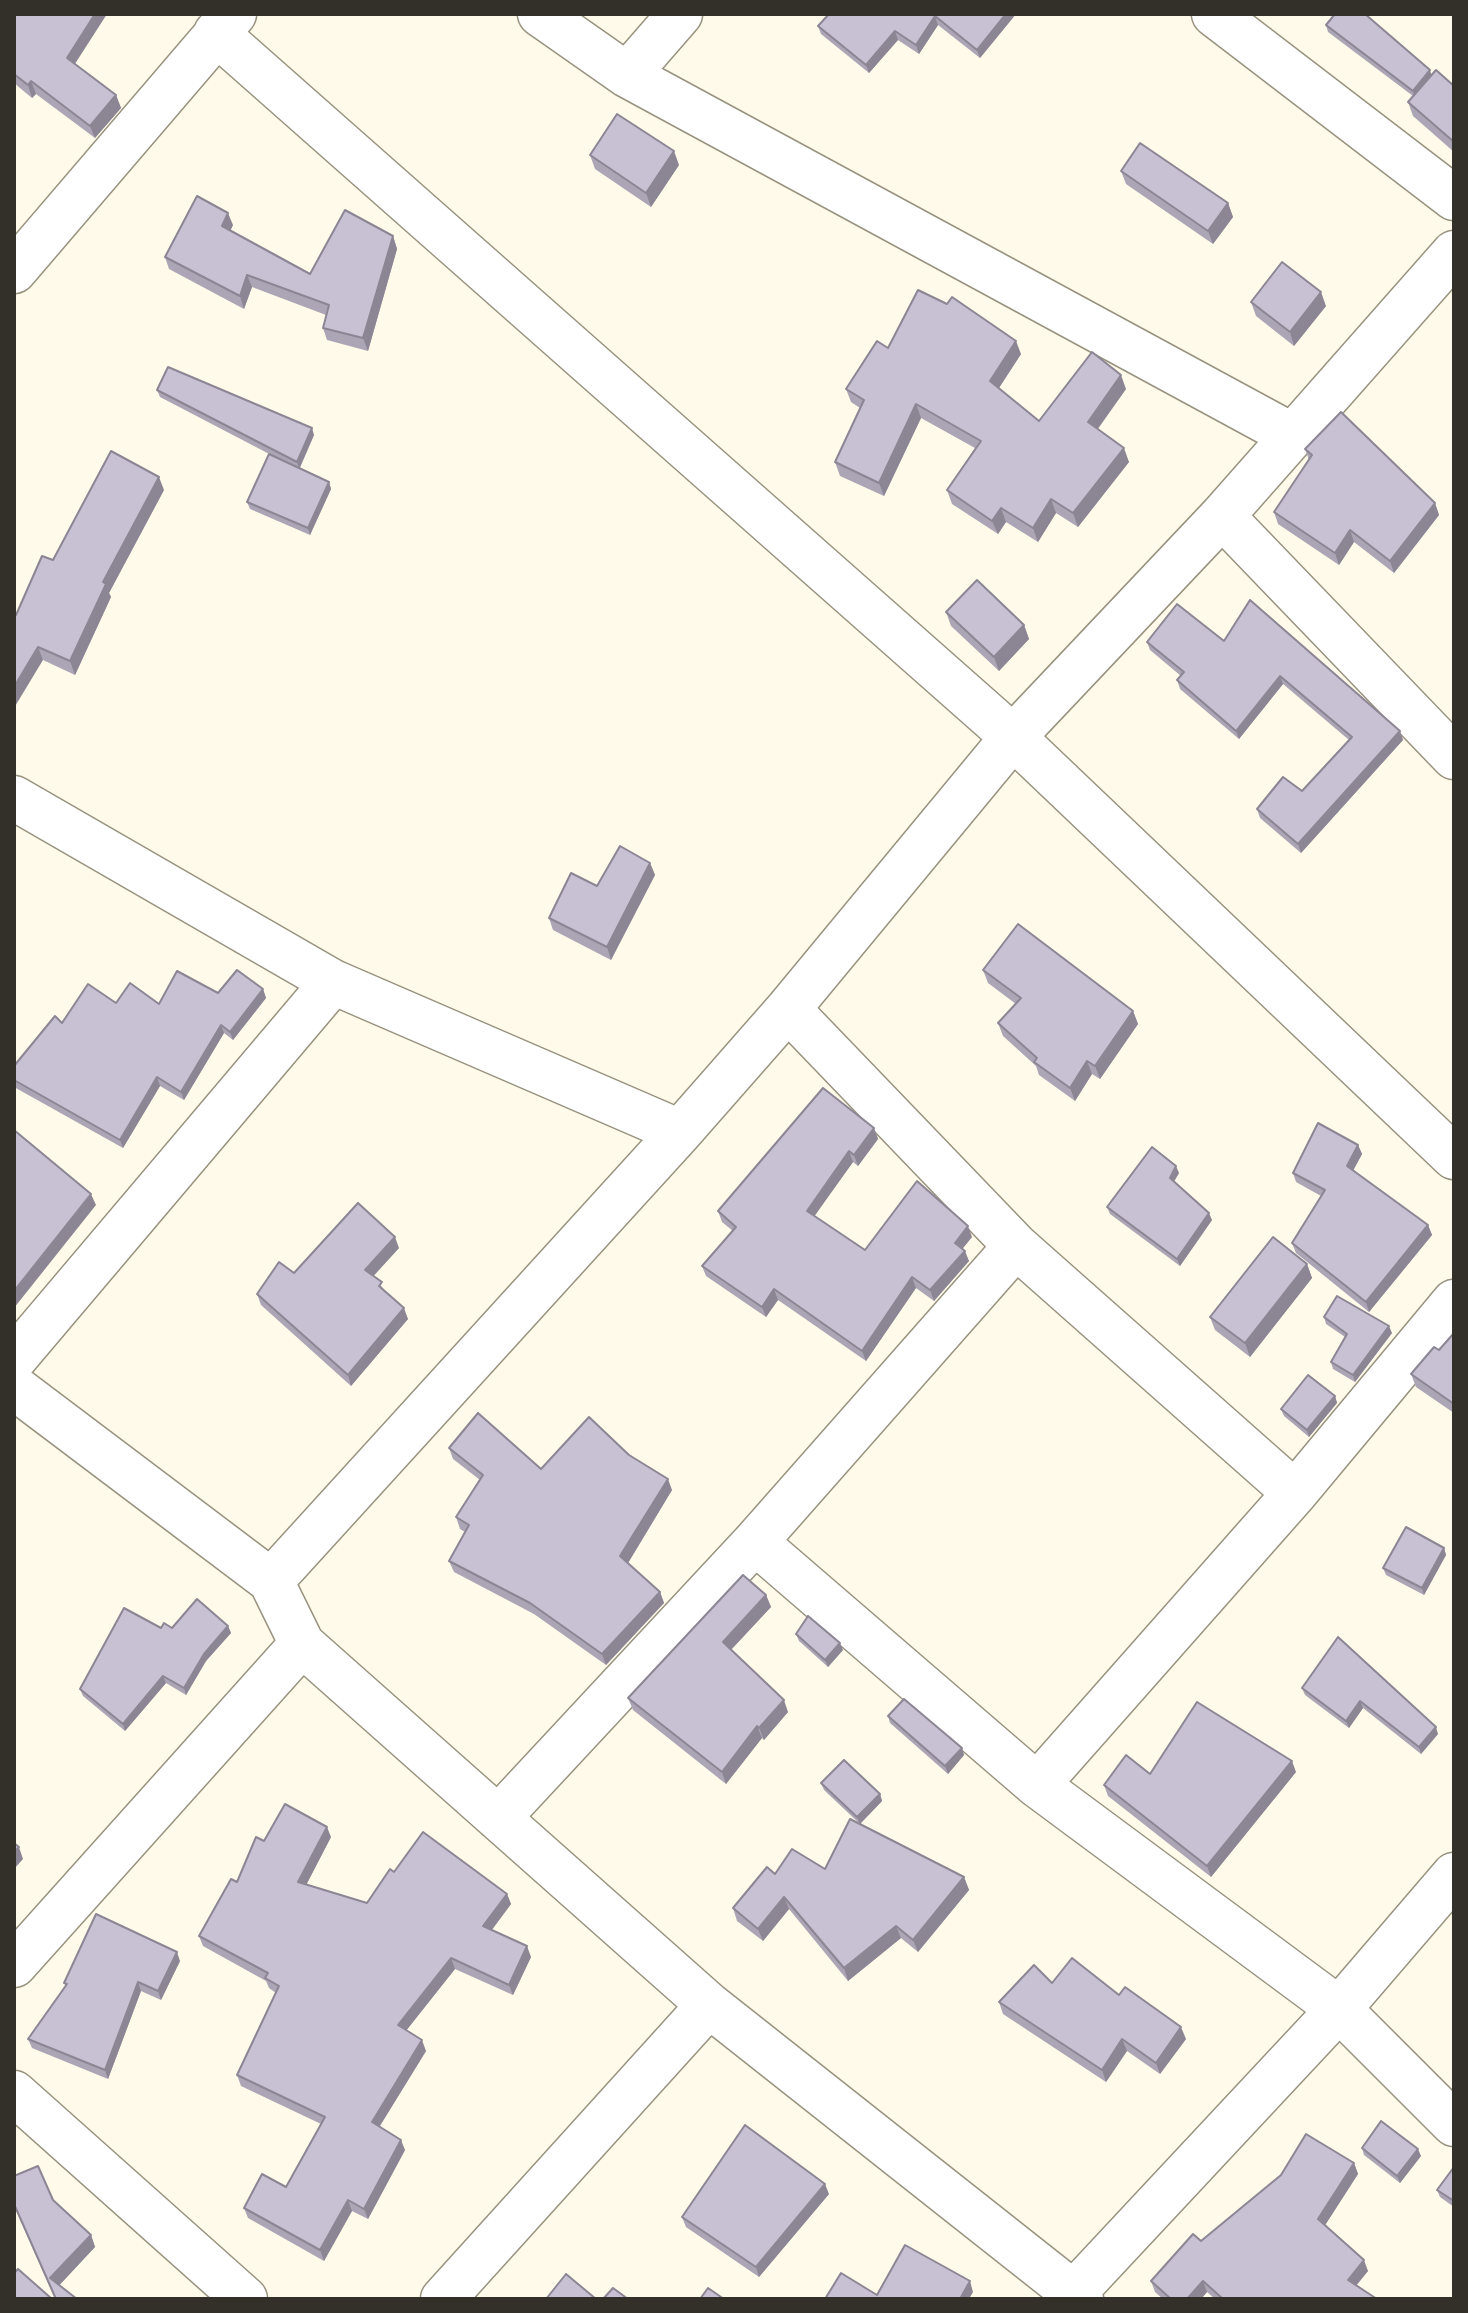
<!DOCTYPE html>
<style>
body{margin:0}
#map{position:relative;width:1468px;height:2313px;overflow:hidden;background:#fffaea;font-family:"Zilla Slab",serif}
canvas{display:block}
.frame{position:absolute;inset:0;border:16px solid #323028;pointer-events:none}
</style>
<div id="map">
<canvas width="1468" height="2313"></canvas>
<div class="frame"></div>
</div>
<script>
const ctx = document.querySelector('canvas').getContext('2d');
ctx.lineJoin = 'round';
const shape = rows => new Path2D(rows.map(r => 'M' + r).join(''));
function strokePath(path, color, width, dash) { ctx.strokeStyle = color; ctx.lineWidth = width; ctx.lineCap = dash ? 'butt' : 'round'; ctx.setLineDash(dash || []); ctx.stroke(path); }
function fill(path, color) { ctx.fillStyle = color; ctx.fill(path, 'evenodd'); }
const minor = shape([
 [540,14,627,75,1293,436],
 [1214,14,1454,198],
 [216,33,1013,737,1454,1157],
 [627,75,680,14],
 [14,271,234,14],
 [1222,516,1454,757],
 [14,798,333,982,680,1132],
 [788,1009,1016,1246,1295,1493],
 [14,1359,333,982],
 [14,1387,271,1581,302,1644,709,2005,1081,2299],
 [755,1542,1037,1785,1339,2009,1454,2124],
 [271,1581,680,1132,788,1009,1013,737,1222,516,1454,253],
 [1037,1785,1295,1493,1454,1302],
 [498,1818,755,1542,1016,1246],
 [14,1965,302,1644],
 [14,2093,245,2299],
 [443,2299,709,2005],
 [1068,2299,1339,2009,1454,1875]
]);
strokePath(minor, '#98927f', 47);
strokePath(minor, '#fff', 44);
fill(shape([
 [14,14,75,64,116,95,121,108,95,138,36,94,32,98,14,83],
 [829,14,1016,14,980,58,938,25,919,54,898,40,869,73,821,34,818,26],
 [1326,25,1454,86,1454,152,1413,116,1408,102,1413,96,1328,32],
 [590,155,679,165,651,207,595,169],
 [1121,171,1228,203,1233,217,1213,244,1126,184],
 [233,225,230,231,310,274,393,236,397,249,368,351,327,340,323,328,326,315,252,287,244,309,169,269,165,257],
 [1251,302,1326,306,1294,346,1256,316],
 [888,348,1021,354,999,388,1039,421,1126,389,1098,429,1129,462,1078,527,1056,513,1038,542,1006,522,998,534,952,504,947,490,975,448,921,418,884,496,840,476,835,462,860,408,851,402,846,389],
 [157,390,314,435,300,468,329,482,331,489,310,535,250,509,247,502,277,458,160,397],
 [1305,449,1435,503,1439,515,1394,573,1354,542,1339,565,1278,524,1274,512,1309,460],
 [164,490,109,593,111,597,75,675,43,660,16,615,53,560],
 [946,612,1024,625,1029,639,999,671,951,626],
 [1224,641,1400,731,1403,740,1301,853,1260,818,1257,809,1302,791,1349,740,1283,684,1239,739,1180,689,1177,680,1181,676,1150,650,1147,642],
 [650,863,655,875,611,960,553,930,549,918,597,886],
 [983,970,1133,1011,1138,1024,1100,1079,1092,1074,1075,1101,1039,1075,1036,1066,1003,1036,998,1023,1016,1004,988,983],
 [263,989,266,998,233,1040,224,1033,184,1100,160,1086,123,1148,14,1087,14,1066,62,1023,116,1003,159,1004,218,993],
 [874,1128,878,1139,858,1166,853,1162,814,1216,865,1250,972,1237,962,1249,969,1261,934,1301,916,1288,866,1361,778,1300,766,1317,706,1276,702,1266,733,1231,722,1222,718,1211],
 [1358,1145,1362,1154,1353,1171,1428,1225,1432,1235,1369,1312,1296,1253,1292,1243,1321,1196,1296,1182,1293,1173],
 [1179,1173,1174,1181,1212,1220,1180,1266,1110,1214,1107,1207],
 [399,1248,373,1276,408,1319,351,1386,261,1305,257,1294,294,1273],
 [1307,1264,1312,1278,1250,1357,1215,1330,1210,1317],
 [1324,1317,1392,1333,1355,1382,1333,1369,1331,1362,1345,1337,1326,1324],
 [1454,1333,1454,1413,1416,1387,1411,1374,1439,1350],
 [1335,1396,1337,1403,1309,1437,1284,1416,1281,1409],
 [449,1448,541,1469,629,1455,672,1490,628,1563,660,1592,664,1603,606,1665,534,1614,454,1572,449,1561,465,1532,460,1529,456,1517,480,1480,453,1459],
 [1444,1548,1446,1555,1424,1595,1386,1575,1383,1568],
 [766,1595,771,1607,731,1650,788,1712,764,1740,762,1738,726,1784,633,1710,628,1698],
 [228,1626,231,1633,206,1661,186,1695,166,1683,125,1731,83,1696,80,1689,161,1628],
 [796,1634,843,1650,828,1667,799,1641],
 [1338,1637,1438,1734,1421,1754,1363,1708,1349,1728,1305,1695,1302,1688],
 [888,1716,962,1748,964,1755,948,1774,890,1723],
 [1296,1772,1211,1877,1108,1796,1104,1785,1150,1774],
 [821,1783,880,1794,882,1801,860,1824,824,1790],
 [331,1837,306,1885,367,1903,394,1872,507,1894,511,1904,492,1930,531,1957,513,1995,455,1969,406,2030,426,2051,380,2126,405,2150,368,2219,352,2211,324,2261,248,2218,244,2208,286,2187,321,2124,241,2086,237,2075,276,1993,269,1988,266,1981,203,1946,199,1936,264,1841],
 [825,1869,964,1877,969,1890,918,1952,901,1938,848,1981,789,1909,763,1941,737,1921,733,1908,775,1874],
 [180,1961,161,2000,141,1991,108,2079,32,2048,28,2039,66,1986,64,1983],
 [1052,1983,1119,1995,1186,2039,1160,2074,1127,2051,1106,2082,1003,2014,999,2002],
 [1362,2148,1421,2156,1400,2183,1364,2155],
 [1354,2163,1358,2174,1325,2225,1368,2271,1357,2285,1377,2299,1215,2299,1207,2292,1201,2299,1163,2299,1155,2292,1151,2281,1201,2241],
 [1454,2167,1454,2207,1440,2197,1437,2190],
 [14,2176,53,2200,91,2235,95,2247,59,2285,77,2299,55,2299,14,2206],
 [829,2194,759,2277,686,2227,682,2217]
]), '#aca5b5');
fill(shape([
 [95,14,107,14,71,70,67,58],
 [1006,14,1016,14,980,58,977,50],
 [935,16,938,25,919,54,916,45],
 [895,31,898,40,869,73,866,65],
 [1430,70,1432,77,1415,98,1413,91],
 [31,81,36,94,32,98,28,85],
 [116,95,121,108,95,138,90,126],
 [674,151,679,165,651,207,646,193],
 [1228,203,1233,217,1213,244,1208,231],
 [228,213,233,225,226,239,222,226],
 [393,236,397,249,368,351,363,338],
 [247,275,252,287,244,309,240,296],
 [1321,292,1326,306,1294,346,1290,332],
 [1016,341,1021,354,995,394,990,381],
 [1121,375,1126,389,1093,435,1088,422],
 [916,404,921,418,884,496,879,483],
 [312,428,314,435,299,469,297,462],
 [1124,448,1129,462,1078,527,1073,513],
 [159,477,164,490,109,593,111,597,75,675,70,661,103,582],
 [329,482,331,489,310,535,308,528],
 [1051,499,1056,513,1038,542,1033,528],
 [1435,503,1439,515,1394,573,1390,561],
 [1001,508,1006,522,998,534,992,521],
 [1350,530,1354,542,1339,565,1335,553],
 [1024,625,1029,639,999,671,994,657],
 [38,647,43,660,14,708,14,687],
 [1280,676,1283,684,1239,739,1236,731],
 [1400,731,1403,740,1301,853,1298,844],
 [650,863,655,875,611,960,607,947],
 [263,989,266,998,233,1040,230,1032],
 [1133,1011,1138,1024,1100,1079,1095,1066],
 [221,1025,224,1033,184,1100,181,1092],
 [1087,1061,1092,1074,1075,1101,1070,1088],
 [157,1077,160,1086,123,1148,120,1140],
 [874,1128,878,1139,858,1166,854,1155],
 [1358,1145,1362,1154,1350,1176,1347,1166],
 [849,1151,853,1162,811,1221,807,1211],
 [1176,1166,1179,1173,1172,1185,1170,1178],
 [91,1194,96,1205,14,1308,14,1291],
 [1209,1213,1212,1220,1180,1266,1177,1259],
 [1428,1225,1432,1235,1369,1312,1366,1302],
 [968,1226,972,1237,959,1253,955,1243],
 [395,1237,399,1248,369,1281,365,1270],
 [965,1251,969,1261,934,1301,930,1290],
 [1307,1264,1312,1278,1250,1357,1245,1343],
 [912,1277,916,1288,866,1361,862,1351],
 [774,1289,778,1300,766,1317,762,1307],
 [404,1308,408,1319,351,1386,348,1375],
 [1389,1326,1392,1333,1355,1382,1353,1375],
 [1335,1396,1337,1403,1309,1437,1307,1430],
 [668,1479,672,1490,625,1568,620,1556],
 [1444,1548,1446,1555,1424,1595,1422,1588],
 [660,1592,664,1603,606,1665,602,1654],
 [766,1595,771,1607,727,1654,723,1642],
 [228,1626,231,1633,206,1661,186,1695,184,1688,204,1654],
 [840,1643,843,1650,828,1667,825,1660],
 [163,1676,166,1683,125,1731,123,1724],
 [784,1700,788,1712,764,1740,759,1728],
 [1360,1701,1363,1708,1349,1728,1346,1721],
 [757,1726,762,1738,726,1784,722,1772],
 [1436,1727,1438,1734,1421,1754,1419,1747],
 [962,1748,964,1755,948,1774,945,1766],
 [1292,1761,1296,1772,1211,1877,1207,1866],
 [880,1794,882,1801,860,1824,857,1817],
 [327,1827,331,1837,302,1893,298,1882],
 [19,1847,23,1859,14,1869,14,1852],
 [964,1877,969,1890,918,1952,913,1940],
 [507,1894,511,1904,487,1936,483,1926],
 [784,1897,789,1909,763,1941,758,1929],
 [896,1926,901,1938,848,1981,844,1968],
 [527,1946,531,1957,513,1995,509,1985],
 [177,1952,180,1961,161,2000,158,1991],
 [451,1958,455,1969,402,2036,398,2025],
 [138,1982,141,1991,108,2079,105,2070],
 [1181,2027,1186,2039,1160,2074,1156,2063],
 [1122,2039,1127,2051,1106,2082,1102,2070],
 [422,2040,426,2051,376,2132,372,2122],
 [401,2140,405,2150,368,2219,364,2209],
 [1418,2149,1421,2156,1400,2183,1397,2176],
 [1354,2163,1358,2174,1322,2230,1318,2219],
 [825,2184,829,2194,759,2277,756,2267],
 [348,2200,352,2211,324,2261,320,2250],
 [91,2235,95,2247,55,2290,50,2278],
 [1364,2260,1368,2271,1352,2290,1348,2280],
 [970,2281,973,2292,969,2299,960,2299],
 [1203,2281,1207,2292,1201,2299,1187,2299]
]), '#8c8694');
const building = shape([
 [14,14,95,14,67,58,116,95,90,126,31,81,28,85,14,74,14,14],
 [829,14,1006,14,977,50,935,16,916,45,895,31,866,65,818,26,829,14],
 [1335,14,1365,14,1430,70,1413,91,1326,25,1335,14],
 [1436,70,1454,86,1454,142,1408,102,1436,70],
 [617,114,674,151,646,193,590,155,617,114],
 [1140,143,1228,203,1208,231,1121,171,1140,143],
 [197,196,228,213,222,226,310,274,345,210,393,236,363,338,323,328,329,305,247,275,240,296,165,257,197,196],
 [1282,262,1321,292,1290,332,1251,302,1282,262],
 [918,290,947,304,952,297,1016,341,990,381,1039,421,1092,352,1121,375,1088,422,1124,448,1073,513,1051,499,1033,528,1001,508,992,521,947,490,981,441,916,404,879,483,835,462,864,400,846,389,877,341,888,348,918,290],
 [168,367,312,428,297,462,157,390,168,367],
 [1341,412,1435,503,1390,561,1350,530,1335,553,1274,512,1312,455,1305,449,1341,412],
 [111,451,159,477,103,582,106,584,70,661,38,647,14,687,14,613,16,615,42,556,53,560,111,451],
 [269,454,329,482,308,528,247,502,269,454],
 [977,580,1024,625,994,657,946,612,977,580],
 [1250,600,1400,731,1298,844,1257,809,1283,777,1302,791,1352,737,1280,676,1236,731,1177,680,1184,672,1147,642,1177,604,1224,641,1250,600],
 [620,846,650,863,607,947,549,918,571,873,597,886,620,846],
 [1018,924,1133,1011,1095,1066,1087,1061,1070,1088,1034,1062,1037,1058,998,1023,1021,998,983,970,1018,924],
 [237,970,263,989,230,1032,221,1025,181,1092,157,1077,120,1140,14,1080,14,1066,55,1016,62,1023,88,984,116,1003,130,983,159,1004,177,971,218,993,237,970],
 [823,1088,874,1128,854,1155,849,1151,807,1211,865,1250,917,1181,968,1226,955,1243,965,1251,930,1290,912,1277,862,1351,774,1289,762,1307,702,1266,736,1227,718,1211,823,1088],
 [1318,1123,1358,1145,1347,1166,1428,1225,1366,1302,1292,1243,1325,1190,1293,1173,1318,1123],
 [14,1130,91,1194,14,1291,14,1130],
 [1152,1147,1176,1166,1170,1178,1209,1213,1177,1259,1107,1207,1152,1147],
 [358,1203,395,1237,365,1270,382,1282,379,1286,404,1308,348,1375,257,1294,279,1262,294,1273,358,1203],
 [1273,1237,1307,1264,1245,1343,1210,1317,1273,1237],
 [1337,1296,1389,1326,1353,1375,1331,1362,1347,1334,1324,1317,1337,1296],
 [1454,1333,1454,1404,1411,1374,1434,1347,1439,1350,1454,1333],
 [1308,1375,1335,1396,1307,1430,1281,1409,1308,1375],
 [478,1413,541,1469,589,1417,629,1455,668,1479,620,1556,660,1592,602,1654,530,1603,449,1561,469,1525,456,1517,483,1475,449,1448,478,1413],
 [1406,1527,1444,1548,1422,1588,1383,1568,1406,1527],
 [743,1575,766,1595,723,1642,784,1700,759,1728,757,1726,722,1772,628,1698,743,1575],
 [197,1599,228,1626,204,1654,184,1688,163,1676,123,1724,80,1689,124,1608,161,1628,164,1623,172,1628,197,1599],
 [808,1616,840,1643,825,1660,796,1634,808,1616],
 [1338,1637,1436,1727,1419,1747,1360,1701,1346,1721,1302,1688,1338,1637],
 [904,1699,962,1748,945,1766,888,1716,904,1699],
 [1197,1702,1292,1761,1207,1866,1104,1785,1126,1755,1150,1774,1197,1702],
 [844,1760,880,1794,857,1817,821,1783,844,1760],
 [285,1804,327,1827,298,1882,367,1903,390,1869,394,1872,423,1832,507,1894,483,1926,527,1946,509,1985,451,1958,398,2025,422,2040,372,2122,401,2140,364,2209,348,2200,320,2250,244,2208,262,2174,286,2187,325,2117,237,2075,279,1986,265,1978,268,1973,199,1936,231,1879,237,1882,256,1837,264,1841,285,1804],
 [850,1819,964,1877,913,1940,896,1926,844,1968,784,1897,758,1929,733,1908,767,1867,775,1874,792,1849,825,1869,850,1819],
 [14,1843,19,1847,14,1852,14,1843],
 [96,1914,177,1952,158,1991,138,1982,105,2070,28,2039,67,1984,64,1983,96,1914],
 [1072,1958,1119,1995,1125,1987,1181,2027,1156,2063,1122,2039,1102,2070,999,2002,1034,1965,1052,1983,1072,1958],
 [1381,2121,1418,2149,1397,2176,1362,2148,1381,2121],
 [745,2125,825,2184,756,2267,682,2217,745,2125],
 [1306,2134,1354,2163,1318,2219,1364,2260,1348,2280,1377,2299,1223,2299,1203,2281,1187,2299,1171,2299,1151,2281,1193,2234,1201,2241,1281,2175,1306,2134],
 [38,2166,53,2200,91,2235,50,2278,77,2299,56,2299,14,2204,14,2176,38,2166],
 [1454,2167,1454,2201,1437,2190,1454,2167],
 [905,2245,970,2281,960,2299,825,2299,841,2273,877,2295,905,2245],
 [18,2269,52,2299,14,2299,14,2273,18,2269],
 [566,2274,596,2299,546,2299,566,2274],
 [613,2288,628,2299,603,2299,613,2288],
 [708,2288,724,2299,700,2299,708,2288]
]);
fill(building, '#c8c0d3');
strokePath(building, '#8c8694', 2);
</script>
